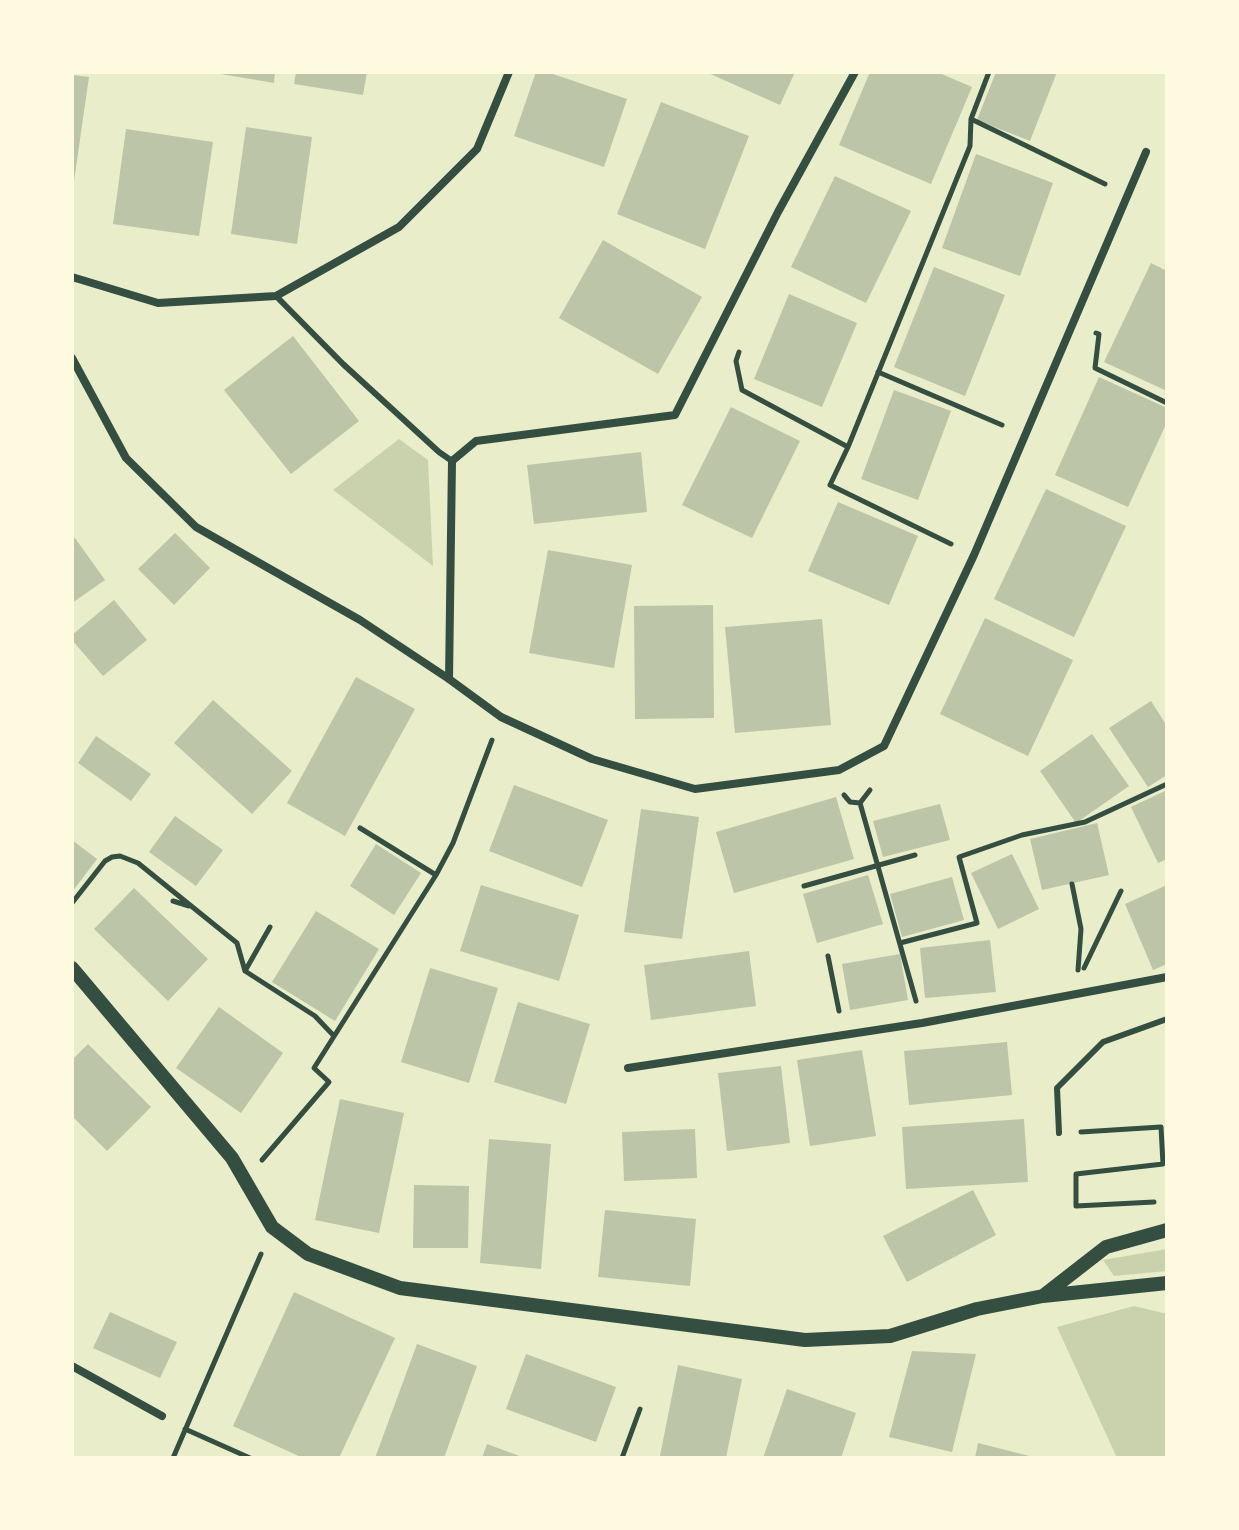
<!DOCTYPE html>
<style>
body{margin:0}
#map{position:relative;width:1239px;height:1530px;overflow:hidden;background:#e9edc9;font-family:Raleway,sans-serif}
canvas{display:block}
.frame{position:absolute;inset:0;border:74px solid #fefae0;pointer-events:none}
</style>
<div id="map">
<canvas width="1239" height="1530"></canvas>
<div class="frame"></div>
</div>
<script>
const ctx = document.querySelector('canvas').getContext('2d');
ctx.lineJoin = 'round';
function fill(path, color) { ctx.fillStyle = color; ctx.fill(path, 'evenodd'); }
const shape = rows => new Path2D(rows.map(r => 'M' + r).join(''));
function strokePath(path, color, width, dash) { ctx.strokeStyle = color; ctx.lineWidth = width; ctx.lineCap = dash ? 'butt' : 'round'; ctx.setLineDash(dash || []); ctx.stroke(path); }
fill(shape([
 [399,439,428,460,433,566,333,490],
 [1167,1249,1167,1271,1114,1276,1103,1260],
 [1134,1306,1167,1314,1167,1458,1117,1458,1057,1327]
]), '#cad2ad');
fill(shape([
 [221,72,275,72,274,83,221,74],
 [296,72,367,72,363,95,294,84],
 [536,72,547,72,627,99,604,167,514,136],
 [706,72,795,72,780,105],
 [870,72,937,72,972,87,931,184,839,145],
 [996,72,1057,72,1030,141,977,120],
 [72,75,89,77,74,181,72,181],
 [661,102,749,136,705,249,617,214],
 [246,127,312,137,297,244,231,234],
 [126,129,213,142,199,236,113,224],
 [976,154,1053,183,1020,276,942,248],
 [835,176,911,211,866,303,791,267],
 [603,240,702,297,658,374,559,318],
 [1151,263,1167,271,1167,391,1104,362],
 [934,267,1005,295,965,396,894,367],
 [789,294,857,323,822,407,754,379],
 [293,336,359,421,291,474,224,390],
 [1099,377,1167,408,1167,422,1128,507,1055,475],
 [894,390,951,411,918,500,861,479],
 [731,407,800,441,752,538,682,505],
 [641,452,647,512,534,524,527,465],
 [1046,489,1126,526,1074,637,994,599],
 [838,502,918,536,889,605,808,571],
 [175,533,210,568,174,605,138,569],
 [75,538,105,580,72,603,72,540],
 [548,550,632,565,614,668,529,653],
 [114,600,147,640,103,676,72,640,72,635],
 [713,605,714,718,635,719,634,606],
 [985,618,1073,660,1028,756,940,714],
 [822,619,831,725,735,733,725,627],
 [356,677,415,709,345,836,287,803],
 [213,700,292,771,252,814,174,743],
 [1151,701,1167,726,1167,775,1148,787,1109,728],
 [1092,734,1129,786,1076,823,1040,771],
 [96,736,151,774,131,801,78,763],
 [514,785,608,820,582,887,489,851],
 [1167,790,1167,859,1158,863,1131,807],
 [836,797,854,859,734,893,716,832],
 [940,804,950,840,883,857,873,821],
 [641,809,699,817,682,939,624,932],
 [175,816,223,850,196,886,149,852],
 [1097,823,1109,875,1042,890,1030,839],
 [72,840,97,859,72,892],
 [376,844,421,873,394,915,350,886],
 [1012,854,1039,909,998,929,971,873],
 [868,875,883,924,817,943,803,894],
 [952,877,964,920,902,937,890,894],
 [481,885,579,915,559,981,460,951],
 [1167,885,1167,964,1153,970,1125,904],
 [134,888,208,959,168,1001,94,929],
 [316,911,379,949,335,1021,272,982],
 [990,940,996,992,925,998,920,948],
 [749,951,756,1006,651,1020,644,965],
 [900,954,908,1000,850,1010,842,964],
 [430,968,498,988,469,1083,401,1062],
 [518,1002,590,1024,566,1104,494,1082],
 [219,1007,283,1053,241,1113,176,1068],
 [1007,1042,1012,1095,909,1105,904,1051],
 [88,1044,151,1107,107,1151,72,1116,72,1060],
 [862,1050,876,1136,810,1146,797,1060],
 [781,1066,790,1143,727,1151,718,1073],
 [340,1099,404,1113,379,1233,315,1220],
 [1024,1119,1028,1182,906,1189,902,1127],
 [695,1129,697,1178,624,1181,622,1132],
 [489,1139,551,1144,541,1269,480,1263],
 [414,1185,469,1186,468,1248,413,1248],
 [973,1190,996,1235,907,1282,883,1236],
 [605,1210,696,1219,690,1286,598,1277],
 [294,1292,395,1338,339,1458,303,1458,233,1426],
 [110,1312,177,1342,160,1378,93,1348],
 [417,1344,477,1366,444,1458,375,1458],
 [912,1351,976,1354,952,1452,889,1437],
 [526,1354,616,1387,596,1442,506,1409],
 [678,1365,742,1379,726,1458,670,1458,660,1456],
 [787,1389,856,1413,841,1458,763,1458],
 [978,1443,1033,1457,1032,1458,975,1458],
 [487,1444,525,1458,482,1458]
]), '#bcc5a7');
strokePath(shape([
 [971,119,1105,184],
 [1096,333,1099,334,1095,368,1167,403],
 [739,352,736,361,742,390,848,447],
 [878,372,1002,425],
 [951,544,830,485,848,447,970,146,971,119,989,72],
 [844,795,850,802,860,803,916,1001],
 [860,803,870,790],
 [360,828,436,875],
 [1072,884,1081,929,1078,970],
 [804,886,915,855],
 [173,901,189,906],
 [72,903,105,861,112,857,120,856,138,863,237,943,245,971,315,1016,334,1036],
 [900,943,977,923,959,857,1022,835,1085,822,1167,784],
 [828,956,839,1011],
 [1084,968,1121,891],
 [245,971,270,927],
 [1081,1132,1161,1127,1163,1164,1076,1174,1076,1206,1154,1202],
 [262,1160,329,1082,314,1068,436,875,453,843,492,740],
 [185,1429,250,1458],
 [173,1458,261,1254],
 [622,1458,640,1409]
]), '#344e41', 5);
strokePath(shape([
 [276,296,343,364,439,452,452,461],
 [1059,1133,1057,1088,1103,1042,1167,1019]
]), '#344e41', 6);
strokePath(shape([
 [72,277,158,303,276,296,399,227,477,149,509,72],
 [72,358,126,458,196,527,360,620,449,679,501,717,592,759,695,789,839,770,884,746,974,555,1146,152],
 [449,679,452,461,476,441,675,415,778,212,855,72],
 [628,1068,922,1023,1167,977],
 [72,1366,162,1416]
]), '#344e41', 8);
strokePath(shape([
 [72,968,232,1158,272,1227,308,1254,400,1288,805,1340,890,1336,977,1309,1043,1296,1167,1283],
 [1043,1296,1106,1247,1167,1230]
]), '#344e41', 14);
</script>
